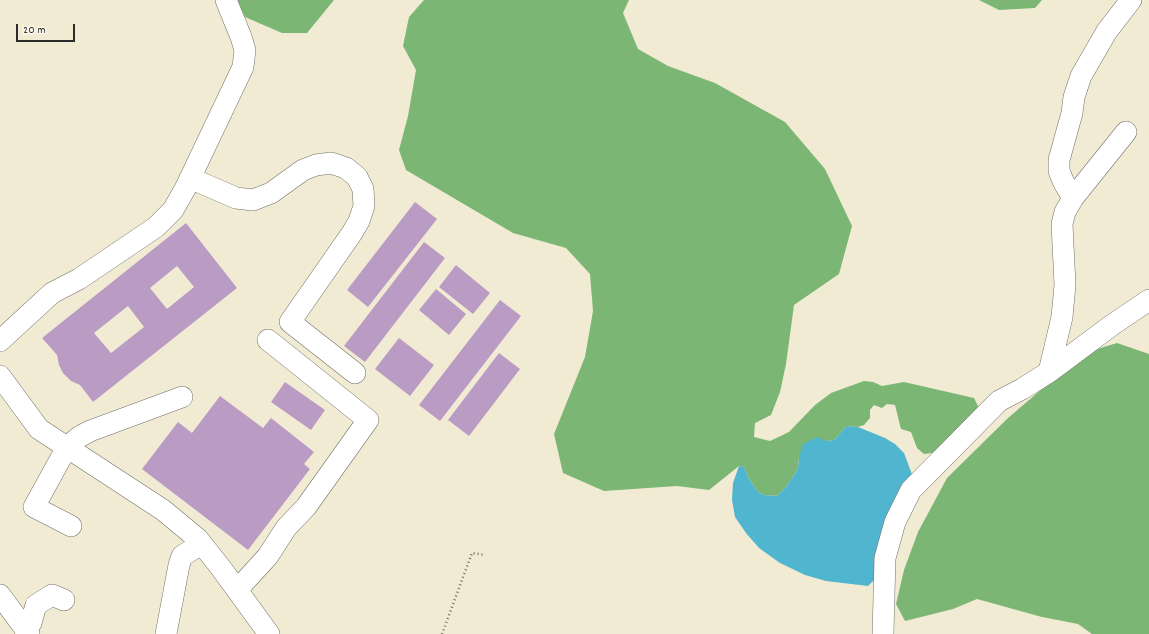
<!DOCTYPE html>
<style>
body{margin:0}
#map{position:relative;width:1149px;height:634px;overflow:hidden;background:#f2ebd3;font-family:Dekko,sans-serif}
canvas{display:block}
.scale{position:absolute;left:16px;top:24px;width:59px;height:18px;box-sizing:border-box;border:2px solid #2b2b2b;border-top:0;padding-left:5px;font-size:12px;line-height:14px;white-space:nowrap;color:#2b2b2b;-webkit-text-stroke:3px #fbf7ec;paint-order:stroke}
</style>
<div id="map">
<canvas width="1149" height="634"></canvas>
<div class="scale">20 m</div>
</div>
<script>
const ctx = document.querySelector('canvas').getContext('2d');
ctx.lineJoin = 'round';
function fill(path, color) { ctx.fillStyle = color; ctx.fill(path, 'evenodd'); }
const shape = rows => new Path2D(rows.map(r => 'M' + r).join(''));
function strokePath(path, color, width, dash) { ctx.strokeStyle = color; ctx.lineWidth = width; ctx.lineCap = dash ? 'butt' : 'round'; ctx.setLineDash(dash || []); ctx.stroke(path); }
fill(shape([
 [237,0,334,0,307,33,282,33,245,17],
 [424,0,629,0,623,13,638,49,668,66,715,83,785,122,825,169,852,226,839,274,794,305,786,364,780,392,771,415,755,423,754,437,770,441,789,432,815,405,831,393,864,381,873,382,882,386,904,382,974,398,978,406,977,413,940,452,924,454,917,448,911,432,901,429,895,405,887,404,882,408,874,405,870,410,870,418,864,425,858,427,847,426,834,440,826,441,799,457,798,469,786,487,777,496,764,495,758,492,749,479,744,467,739,466,709,490,677,486,604,491,563,473,554,434,585,357,593,311,590,274,566,248,513,233,406,170,399,150,408,116,416,70,403,46,409,17],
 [979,0,1042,0,1035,8,999,10],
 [1117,343,1149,354,1149,634,1092,634,1078,624,1042,617,977,599,953,609,905,621,896,604,904,570,918,532,947,478,1008,418,1084,353]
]), '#7bb675');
fill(shape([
 [847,426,858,427,885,438,895,444,904,453,913,477,877,567,874,580,868,586,826,581,805,575,780,563,759,548,746,533,735,517,732,500,733,483,739,466,744,467,749,479,758,492,764,495,777,496,786,487,798,469,799,457,803,444,817,437,825,441,834,440]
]), '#50b5cf');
fill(shape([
 [415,202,437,219,368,307,347,290],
 [186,223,237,288,93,402,80,385,71,381,63,373,59,365,57,355,42,338],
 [177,266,194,287,167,309,150,288],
 [128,306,144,327,111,353,94,333],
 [424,242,445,258,365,362,344,346],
 [456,265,490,293,473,314,439,287],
 [436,289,466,314,449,335,419,310],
 [500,300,521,316,440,421,419,405],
 [399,338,434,365,410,396,375,369],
 [499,353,520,369,469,436,448,420],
 [285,382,325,410,311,430,271,402],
 [220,396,263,428,271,418,314,452,304,464,310,469,248,550,142,469,178,422,192,433]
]), '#ba9bc4');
const minor = shape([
 [190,178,236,198,253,200,271,193,303,170,316,165,331,163,346,168,357,177,363,189,364,206,359,221,352,233,290,322,355,373],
 [1073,198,1126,132],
 [0,341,52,293,79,279,156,227,173,210,185,189,243,67,245,50,241,37,226,0],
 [1049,372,1112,325,1149,300],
 [0,376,39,429,163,510,198,539,221,568,269,634],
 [71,526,34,507,67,447,79,437,90,431,182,397],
 [237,590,268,556,286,528,306,507,368,420,268,340],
 [0,595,29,634],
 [25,630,31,623,36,605,52,595,64,600],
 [166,634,179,565,182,556,201,544],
 [883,634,885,558,895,522,911,490,999,401,1022,389,1049,372,1062,317,1065,285,1062,224,1065,212,1073,198,1064,183,1059,171,1059,160,1072,113,1074,97,1081,76,1107,31,1131,0]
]);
strokePath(minor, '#716e66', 22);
strokePath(shape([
 [442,634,472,553,485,555]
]), '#716e66', 2.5, [1, 3]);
strokePath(minor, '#fff', 21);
</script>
